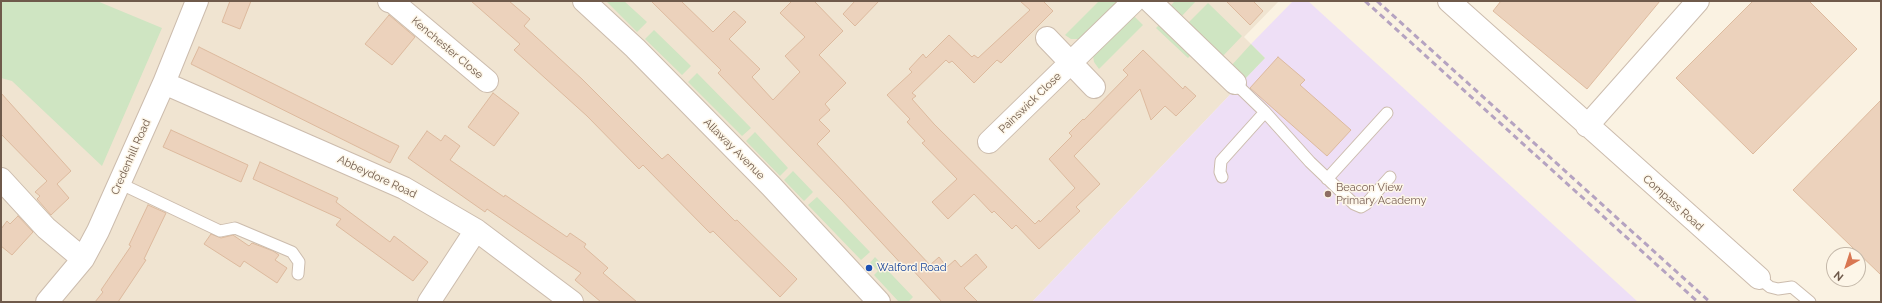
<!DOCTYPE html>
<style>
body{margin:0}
#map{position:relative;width:1882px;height:303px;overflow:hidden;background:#faf2e2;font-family:Raleway,sans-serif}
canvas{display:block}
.frame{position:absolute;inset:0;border:2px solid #6f5a4b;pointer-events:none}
.north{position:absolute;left:1826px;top:247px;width:40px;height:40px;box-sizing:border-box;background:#fdf6e8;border:1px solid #c4b8a9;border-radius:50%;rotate:219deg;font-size:11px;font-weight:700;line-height:16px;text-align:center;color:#6f5a4b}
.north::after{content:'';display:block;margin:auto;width:14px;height:18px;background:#d97752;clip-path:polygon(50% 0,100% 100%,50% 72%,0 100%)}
</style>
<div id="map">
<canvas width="1882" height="303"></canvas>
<div class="frame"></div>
<div class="north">N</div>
</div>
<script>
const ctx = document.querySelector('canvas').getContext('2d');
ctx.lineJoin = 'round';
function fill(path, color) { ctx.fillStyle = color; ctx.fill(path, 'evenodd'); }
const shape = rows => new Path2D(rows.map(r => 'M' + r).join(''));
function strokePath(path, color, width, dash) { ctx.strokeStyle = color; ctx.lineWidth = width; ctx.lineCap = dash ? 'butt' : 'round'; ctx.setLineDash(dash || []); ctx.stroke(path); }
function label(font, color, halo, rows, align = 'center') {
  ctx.font = font + ' Raleway,sans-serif'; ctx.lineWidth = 3; ctx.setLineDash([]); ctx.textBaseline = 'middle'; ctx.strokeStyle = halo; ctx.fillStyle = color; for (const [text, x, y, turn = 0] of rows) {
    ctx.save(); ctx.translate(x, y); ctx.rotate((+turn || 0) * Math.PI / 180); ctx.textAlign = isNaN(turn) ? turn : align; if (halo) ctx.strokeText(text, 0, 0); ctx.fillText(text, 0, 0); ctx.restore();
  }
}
fill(shape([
 [1,1,1279,1,1244,37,1265,58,1032,302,1,302]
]), '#f0e4d1');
fill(shape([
 [1293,1,1308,1,1638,302,1032,302,1265,58,1251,44]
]), '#eedff6');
fill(shape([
 [1,1,97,1,162,28,102,166,12,81,1,78],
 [606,1,624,1,647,22,637,32],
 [1099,1,1119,1,1083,39,1071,39,1065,35],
 [1175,1,1196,1,1180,18,1169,7],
 [1208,3,1242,36,1222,57,1187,24],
 [1132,14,1143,25,1099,69,1094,62,1093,56],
 [1160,24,1192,54,1188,58,1156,28],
 [654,30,691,66,682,75,645,39],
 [1251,44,1265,58,1245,79,1231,66],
 [697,73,751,128,742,136,688,82],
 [755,132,788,168,780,176,746,141],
 [793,171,813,192,804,201,784,180],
 [817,197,870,252,861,260,808,205],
 [875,257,913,297,908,302,899,302,874,275,878,271,870,263]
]), '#cfe5c2');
const building = shape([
 [230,1,251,1,240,29,222,22,230,1],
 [471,1,509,1,530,19,524,26,582,79,662,159,668,154,735,221,737,220,797,279,780,297,713,231,710,233,643,165,639,169,587,116,514,50,520,44,471,1],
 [651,1,681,1,713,32,734,11,746,22,729,39,760,69,752,77,773,100,800,72,785,56,805,37,780,13,792,1,814,1,843,31,819,55,846,83,825,104,830,110,819,120,830,131,817,144,930,265,939,257,947,267,955,260,961,267,976,254,987,267,964,288,978,302,942,302,910,267,907,270,842,200,718,73,721,70,651,1],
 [855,1,879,1,855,26,843,14,855,1],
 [1020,1,1043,1,1053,11,1001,63,997,60,974,83,952,61,949,63,946,60,912,93,916,96,912,99,934,124,1035,224,1039,220,1040,222,1075,188,1049,159,1072,136,1069,133,1083,119,1084,120,1128,75,1123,70,1143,50,1183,89,1185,86,1196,96,1176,116,1165,106,1151,120,1140,89,1074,156,1100,184,1076,207,1080,211,1039,249,1016,225,1012,229,994,211,992,213,974,194,948,219,932,202,957,179,922,143,925,141,907,122,910,119,887,95,912,72,909,69,923,54,926,58,949,35,972,57,974,55,978,58,1030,10,1020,1],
 [1226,1,1253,1,1263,11,1250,25,1226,1],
 [1501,1,1660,1,1587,89,1493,11,1501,1],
 [1753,1,1809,1,1857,49,1753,154,1676,78,1753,1],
 [389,15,415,37,392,65,365,44,389,15],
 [199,47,399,146,390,163,191,64,199,47],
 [1278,57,1305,80,1300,85,1351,130,1327,156,1250,88,1278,57],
 [1,93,71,171,57,184,69,198,51,215,37,199,40,196,35,192,47,181,1,134,1,93],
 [493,93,519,113,494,146,468,127,493,93],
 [1881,100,1881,275,1793,190,1881,100],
 [171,130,248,165,241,182,163,147,171,130],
 [427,131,441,141,445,135,460,146,450,160,504,197,505,195,567,237,570,233,586,244,584,247,608,268,603,273,637,302,601,302,575,280,581,273,487,209,485,212,408,158,427,131],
 [260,162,338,198,336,202,390,242,394,236,428,262,413,281,336,225,341,219,253,179,260,162],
 [148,205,166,213,144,259,146,260,118,302,95,302,103,292,101,290,131,246,129,245,148,205],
 [18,216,33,232,12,255,1,246,1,229,7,221,10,224,18,216],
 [211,234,221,238,233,235,249,246,252,243,273,251,279,255,275,260,287,268,277,283,244,261,240,267,204,244,211,234]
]);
fill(building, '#ecd2bc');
strokePath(building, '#ddba9e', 1);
const service = shape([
 [1235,83,1265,112,1310,162,1354,204,1361,207,1366,204,1390,177],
 [1222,177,1220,172,1221,161,1265,112],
 [1327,179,1387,113],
 [119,183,220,231,235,228,292,252,299,262,298,274],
 [1759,278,1770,287,1778,289,1792,287,1810,302]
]);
const minor = shape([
 [389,1,393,2,487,81],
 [1150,1,1235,83],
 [1449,1,1759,278],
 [1047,38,1094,87],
 [164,83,404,188,476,230,572,302],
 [1587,126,1698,1],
 [989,142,1134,1],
 [1,179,46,228,83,259],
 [47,302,83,259,98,231,164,83,197,1],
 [429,302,476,230]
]);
const tertiary = shape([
 [584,1,635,48,771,186,879,302]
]);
strokePath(service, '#ccbcad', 13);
strokePath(minor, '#ccbcad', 24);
strokePath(tertiary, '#ccbcad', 24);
strokePath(service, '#fff', 11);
strokePath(minor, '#fff', 22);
strokePath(tertiary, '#fff', 22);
strokePath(shape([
 [1365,1,1698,302],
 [1377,1,1710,302]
]), '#b5a3c1', 3, [6, 4]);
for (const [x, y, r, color] of [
 [1328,194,4,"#8d6e63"],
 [869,268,4,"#1a4fb4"]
]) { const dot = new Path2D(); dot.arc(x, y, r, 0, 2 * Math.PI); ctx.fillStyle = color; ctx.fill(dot); strokePath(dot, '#fdf6e8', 1.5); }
label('11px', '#6f5a4b', '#fdf6e8', [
 ["Kenchester Close",447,48,40],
 ["Painswick Close",1030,103,-44],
 ["Allaway Avenue",734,149,45],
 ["Credenhill Road",131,157,-66],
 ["Abbeydore Road",377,177,25],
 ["Compass Road",1673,203,42]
]);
label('11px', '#785e54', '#fdf6e8', [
 ["Beacon View",1336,188],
 ["Primary Academy",1336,201]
], 'left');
label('11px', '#164399', '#fdf6e8', [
 ["Walford Road",877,268]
], 'left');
</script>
